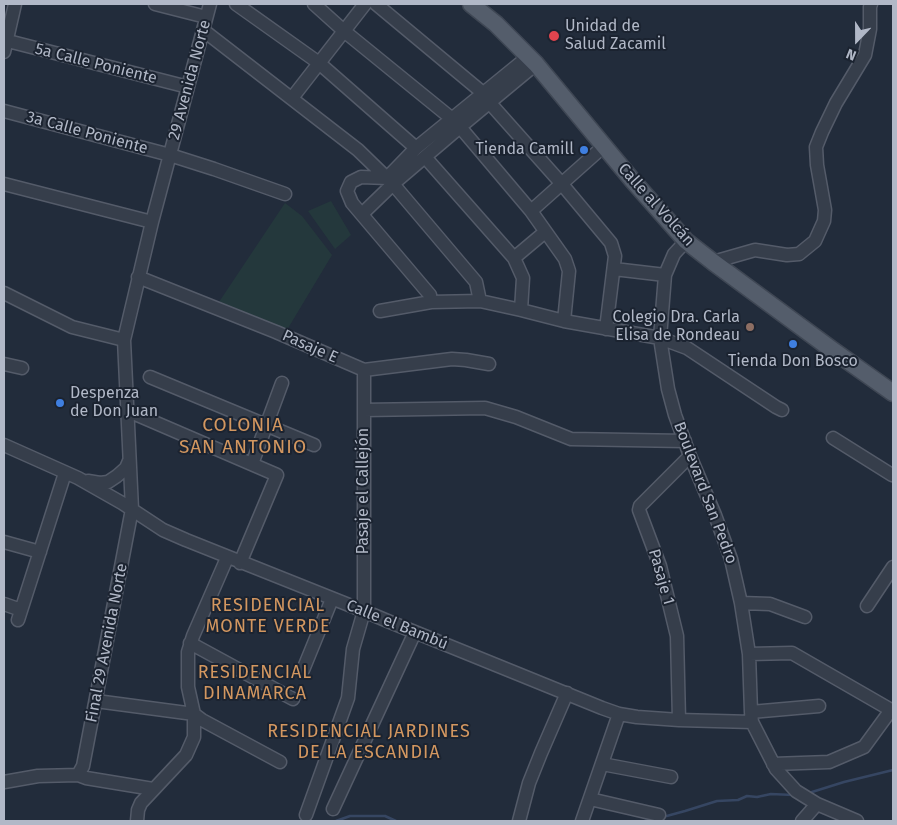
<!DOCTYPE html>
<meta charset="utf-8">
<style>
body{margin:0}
#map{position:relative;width:897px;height:825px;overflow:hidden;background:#222c3b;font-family:"Fira Sans",sans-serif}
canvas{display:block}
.frame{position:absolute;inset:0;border:5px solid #b1b8c7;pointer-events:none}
.north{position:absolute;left:832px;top:15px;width:50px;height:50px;-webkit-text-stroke:4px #1b2330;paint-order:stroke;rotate:202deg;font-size:14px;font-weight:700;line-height:20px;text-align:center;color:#b1b8c7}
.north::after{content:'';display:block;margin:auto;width:18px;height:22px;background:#b1b8c7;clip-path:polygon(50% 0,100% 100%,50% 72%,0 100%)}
</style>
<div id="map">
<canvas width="897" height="825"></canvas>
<div class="frame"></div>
<div class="north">N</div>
</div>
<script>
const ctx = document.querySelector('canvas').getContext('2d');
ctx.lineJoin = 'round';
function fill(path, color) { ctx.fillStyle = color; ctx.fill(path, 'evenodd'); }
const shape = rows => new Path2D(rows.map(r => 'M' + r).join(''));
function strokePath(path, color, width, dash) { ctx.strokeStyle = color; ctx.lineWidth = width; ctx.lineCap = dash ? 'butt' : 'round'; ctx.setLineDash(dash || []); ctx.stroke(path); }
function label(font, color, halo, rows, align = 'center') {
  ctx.font = font + ' "Fira Sans",sans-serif'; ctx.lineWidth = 4; ctx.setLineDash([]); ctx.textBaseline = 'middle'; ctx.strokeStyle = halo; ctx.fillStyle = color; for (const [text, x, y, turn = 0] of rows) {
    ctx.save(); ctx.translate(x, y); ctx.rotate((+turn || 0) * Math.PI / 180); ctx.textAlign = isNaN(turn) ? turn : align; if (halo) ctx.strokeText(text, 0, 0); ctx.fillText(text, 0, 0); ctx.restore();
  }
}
fill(shape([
 [331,201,351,235,335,249,308,211],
 [285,203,302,216,332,255,284,335,217,305]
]), '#24383c');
strokePath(shape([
 [812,792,844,782,893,770],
 [663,817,685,811,717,801,738,800,747,796,757,797,771,794,793,795],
 [336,821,350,816,385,816,396,821],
 [645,821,653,819]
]), '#364662', 2.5);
const minor = shape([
 [155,4,206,17],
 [236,4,319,63,416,148],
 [314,4,344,31,451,118],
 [376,4,483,93],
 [203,30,358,150,393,184,476,282,480,301],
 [4,40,188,87],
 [4,52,15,4],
 [292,98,365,4],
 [489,102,561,183,611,243,615,256,606,329],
 [4,111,170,155,214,169,285,194],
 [460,127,531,211,565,259,569,271,564,321],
 [425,157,514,258,523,278,521,310],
 [4,184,152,222],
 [531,211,604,146],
 [362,214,393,184,460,127,536,64],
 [686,241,674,254,665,275,660,338,668,389,675,415,690,456,715,515,731,559,741,603,749,654,751,712,752,722,776,769,796,791,817,804,857,821],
 [514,258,545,232],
 [713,262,755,250,787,255,799,254,815,241,824,221,825,210,817,165,816,147,822,132,836,103,865,55,870,29,870,7,871,4],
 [614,269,665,275],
 [138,277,276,332,364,370,452,359,466,360,489,364],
 [4,293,72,327,124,340],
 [431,302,430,295,352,203,347,191,351,182,361,177,387,178,416,148,529,56],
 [380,311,431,302,480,301,521,310,564,321,660,338,687,348,776,407,782,410],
 [4,364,22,368],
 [150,377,314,445],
 [126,410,277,475,240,563],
 [364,410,485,408,516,417,571,439,685,441],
 [833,438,892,475,893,474],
 [4,445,78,478,122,503,163,530,186,540,364,611,390,622,602,708,619,714,637,717,679,720,752,722],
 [252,464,282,383],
 [88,481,100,483,108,482,117,476,126,468,129,461],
 [4,542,40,552],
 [741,603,770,604,805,617],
 [4,604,21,610],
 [867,606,893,567],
 [18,620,65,473],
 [190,643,293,699],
 [749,654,792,653,891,710,864,747,829,762,773,764],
 [303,670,332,599],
 [96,701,194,714,202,720,280,762],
 [751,712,819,706],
 [679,720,677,636,660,566,639,510,640,506,690,456],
 [602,764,671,777],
 [78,775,83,766,132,509,124,340,152,222,210,4],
 [4,782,38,776,78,775,86,778,153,789],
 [590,799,659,815],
 [333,809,415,632],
 [306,815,348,698,353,649,364,611,364,370],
 [137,821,138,810,141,803,186,755,194,737,194,714,188,687,188,652,193,636,227,558],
 [519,821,529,783,541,753,567,693],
 [582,821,619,714],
 [802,821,817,804]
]);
const major = shape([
 [471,4,496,24,536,64,633,181,686,241,713,262,831,349,893,393]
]);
strokePath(minor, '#545b69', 15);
strokePath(major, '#3f4754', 19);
strokePath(minor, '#363e4b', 12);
strokePath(major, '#545d6b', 16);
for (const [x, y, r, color] of [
 [554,36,6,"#e0444e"],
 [584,150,5,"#3f7fe0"],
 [750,327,5,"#8d6e63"],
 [793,344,5,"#3f7fe0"],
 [60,403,5,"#3f7fe0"]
]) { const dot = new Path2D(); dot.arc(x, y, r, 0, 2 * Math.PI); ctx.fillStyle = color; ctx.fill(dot); strokePath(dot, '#1b2330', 2); }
label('16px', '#b1b8c7', '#1b2330', [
 ["Unidad de",565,27],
 ["Salud Zacamil",565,45],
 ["Tienda Camill",574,150,"right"],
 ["Colegio Dra. Carla",740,318,"right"],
 ["Elisa de Rondeau",740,336,"right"],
 ["Tienda Don Bosco",793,362,"center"],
 ["Despenza",70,394],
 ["de Don Juan",70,412]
], 'left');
label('16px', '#b1b8c7', '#1b2330', [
 ["5a Calle Poniente",96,64,14],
 ["29 Avenida Norte",190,80,-75],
 ["3a Calle Poniente",87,133,15],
 ["Calle al Volcán",656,205,48],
 ["Pasaje E",310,347,24],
 ["Pasaje el Callejón",364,491,-90],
 ["Boulevard San Pedro",705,493,69],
 ["Pasaje 1",661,577,74],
 ["Calle el Bambú",397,625,22],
 ["Final 29 Avenida Norte",107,643,-79]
]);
ctx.letterSpacing = '1px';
label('18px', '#d39760', '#1b2330', [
 ["RESIDENCIAL",268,606],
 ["MONTE VERDE",268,627],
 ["RESIDENCIAL",255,673],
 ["DINAMARCA",255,694],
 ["RESIDENCIAL JARDINES",369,732],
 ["DE LA ESCANDIA",369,753]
]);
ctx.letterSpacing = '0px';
ctx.letterSpacing = '1px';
label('19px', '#d39760', '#1b2330', [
 ["COLONIA",243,426],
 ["SAN ANTONIO",243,448]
]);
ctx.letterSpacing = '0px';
</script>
